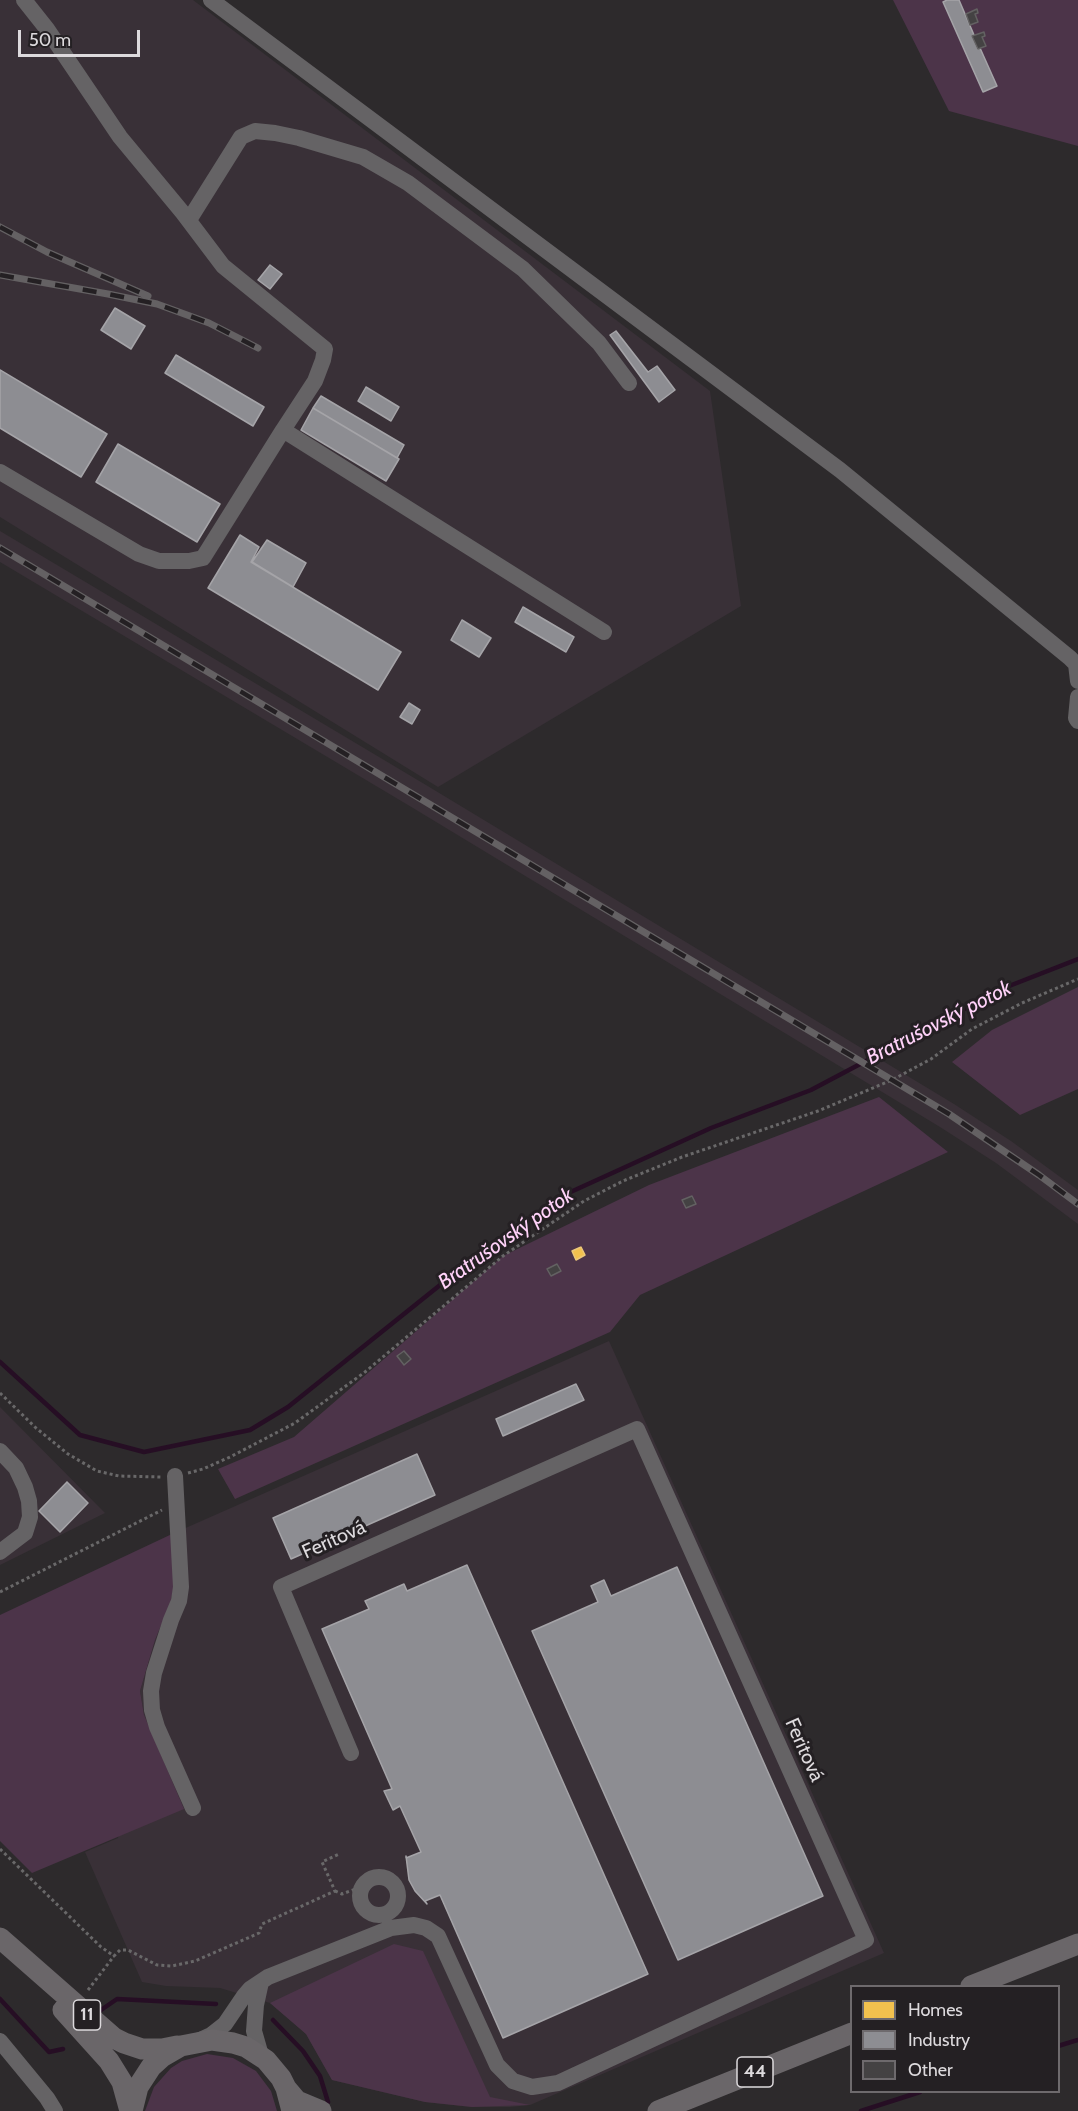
<!DOCTYPE html>
<meta charset="utf-8">
<style>
body{margin:0}
#map{position:relative;width:1078px;height:2111px;overflow:hidden;background:#2d2a2c;font-family:Cabin,sans-serif}
canvas{display:block}
.legend{position:absolute;left:850px;top:1985px;width:210px;height:108px;box-sizing:border-box;background:#242023;border:2px solid #6e6a6d;margin:0;padding:8px 10px;list-style:none;font-size:18px;color:#dddadd}
.legend li{display:flex;align-items:center;gap:12px;height:30px}
.legend b{width:30px;border:2px solid #6e6a6d}
.scale{position:absolute;left:18px;top:30px;width:122px;height:27px;box-sizing:border-box;border:3px solid #dddadd;border-top:0;padding-left:8px;font-size:18px;line-height:21px;white-space:nowrap;color:#dddadd;-webkit-text-stroke:4px #242023;paint-order:stroke}
</style>
<div id="map">
<canvas width="1078" height="2111"></canvas>
<ul class="legend">
<li><b style="height:16px;background:#f2c14e"></b>Homes</li>
<li><b style="height:16px;background:#8d8d92"></b>Industry</li>
<li><b style="height:16px;background:#444243"></b>Other</li>
</ul>
<div class="scale">50 m</div>
</div>
<script>
const ctx = document.querySelector('canvas').getContext('2d');
ctx.lineJoin = 'round';
function fill(path, color) { ctx.fillStyle = color; ctx.fill(path, 'evenodd'); }
const shape = rows => new Path2D(rows.map(r => 'M' + r).join(''));
function strokePath(path, color, width, dash) { ctx.strokeStyle = color; ctx.lineWidth = width; ctx.lineCap = dash ? 'butt' : 'round'; ctx.setLineDash(dash || []); ctx.stroke(path); }
function label(font, color, halo, rows, align = 'center') {
  ctx.font = font + ' Cabin,sans-serif'; ctx.lineWidth = 6; ctx.setLineDash([]); ctx.textBaseline = 'middle'; ctx.strokeStyle = halo; ctx.fillStyle = color; for (const [text, x, y, turn = 0] of rows) {
    ctx.save(); ctx.translate(x, y); ctx.rotate((+turn || 0) * Math.PI / 180); ctx.textAlign = isNaN(turn) ? turn : align; if (halo) ctx.strokeText(text, 0, 0); ctx.fillText(text, 0, 0); ctx.restore();
  }
}
fill(shape([
 [0,0,193,0,710,391,741,606,438,787,0,517],
 [0,531,426,785,954,1104,1011,1141,1078,1190,1078,1224,996,1163,940,1127,413,808,0,562],
 [609,1341,884,1953,530,2105,510,2107,472,2107,425,2102,332,2080,306,2034,270,2003,220,1988,166,1986,142,1982,85,1852,118,1838,144,1715,140,1691,155,1640,170,1604,172,1534],
 [0,1407,105,1513,0,1565]
]), '#393037');
fill(shape([
 [893,0,1078,0,1078,146,949,111],
 [1078,987,1078,1089,1020,1115,952,1062,992,1030],
 [879,1097,948,1152,640,1295,610,1332,235,1499,218,1469,294,1437,503,1256,649,1185],
 [172,1534,174,1586,170,1604,155,1640,140,1691,144,1715,184,1809,32,1873,0,1841,0,1615],
 [394,1944,423,1951,490,2097,530,2105,472,2107,425,2102,332,2080,306,2034,270,2003],
 [207,2054,233,2058,256,2071,271,2091,277,2111,145,2111,154,2087,171,2068,182,2061]
]), '#4c3449');
const homes = shape([
 [581,1247,585,1255,576,1260,572,1251,581,1247]
]);
fill(homes, '#f2c14e');
strokePath(homes, '#ecc879', 1.5);
const industry = shape([
 [947,0,959,0,974,35,972,36,978,49,980,48,997,86,983,92,943,2,947,0],
 [270,265,282,274,270,289,258,280,270,265],
 [115,308,145,326,131,349,101,330,115,308],
 [616,331,648,372,657,366,675,390,659,402,610,335,616,331],
 [176,355,264,407,253,426,165,373,176,355],
 [0,370,107,434,81,477,0,428,0,370],
 [366,387,399,407,391,421,358,401,366,387],
 [321,396,404,445,397,458,313,408,321,396],
 [313,408,399,459,386,481,301,430,313,408],
 [118,444,220,504,197,542,96,482,118,444],
 [240,535,259,547,251,562,401,652,378,690,208,588,240,535],
 [267,540,306,563,293,587,252,562,267,540],
 [523,607,574,637,566,652,515,622,523,607],
 [462,620,491,638,479,657,451,640,462,620],
 [409,703,420,710,412,724,400,717,409,703],
 [576,1384,584,1400,503,1436,496,1419,576,1384],
 [417,1454,435,1495,291,1559,273,1518,417,1454],
 [67,1482,88,1503,60,1532,39,1511,67,1482],
 [467,1565,648,1974,503,2038,440,1895,425,1901,427,1904,415,1891,409,1880,406,1856,406,1858,421,1852,400,1806,393,1810,384,1791,392,1789,322,1629,369,1609,365,1601,404,1584,407,1591,467,1565],
 [677,1567,823,1896,678,1960,532,1631,598,1602,591,1586,604,1580,611,1596,677,1567]
]);
fill(industry, '#8d8d92');
strokePath(industry, '#a5a4a8', 1.5);
strokePath(shape([
 [0,1362,80,1435,144,1452,250,1430,288,1407,475,1257,564,1195,711,1128,811,1090,1004,988,1078,959],
 [0,1999,49,2052,63,2049],
 [101,2010,117,1999,216,2004],
 [273,2020,303,2051,320,2076,328,2102],
 [1058,2046,1078,2040],
 [861,2111,920,2092]
]), '#260e24', 4.5);
const building = shape([
 [977,9,978,13,975,14,978,22,970,25,966,14,977,9],
 [984,32,985,36,982,37,986,46,978,49,972,36,984,32],
 [692,1196,696,1204,686,1208,682,1200,692,1196],
 [557,1264,561,1271,551,1276,547,1269,557,1264],
 [404,1351,411,1359,404,1365,397,1356,404,1351]
]);
fill(building, '#444243');
strokePath(building, '#636162', 1.5);
strokePath(shape([
 [0,1393,36,1428,68,1454,97,1471,119,1476,161,1477],
 [188,1473,203,1469,230,1457,295,1423,365,1372,503,1256,584,1201,623,1181,682,1157,818,1111,892,1080,931,1059,972,1029,1022,1003,1078,979],
 [0,1592,162,1510],
 [0,1849,101,1947,114,1956,120,1950,128,1950,157,1965,172,1966,195,1961,250,1937,259,1933,262,1924,335,1891,322,1862,339,1854],
 [335,1891,342,1894,361,1887],
 [88,1990,114,1956]
]), '#696869', 3, [3, 3]);
strokePath(shape([
 [24,0,47,29,120,137,183,213,223,266,325,349,323,360,315,381,283,430],
 [211,0,840,470,1070,658,1076,664,1078,681],
 [189,220,241,137,255,131,275,133,299,138,363,157,408,183,523,269,599,343,629,383],
 [0,472,139,554,159,561,189,561,203,558,283,430,604,632],
 [1078,697,1076,718,1078,721],
 [0,1451,16,1468,25,1487,29,1501,30,1517,25,1533,0,1552],
 [175,1476,181,1587,179,1601,171,1620,154,1673,151,1691,152,1710,157,1727,193,1808],
 '360 1896a19 19 0 1 1 38 0a19 19 0 1 1-38 0Z',
 [261,1982,256,2005,254,2031,260,2052,266,2060],
 [200,2040,211,2035,225,2024,244,1996,250,1989,268,1977,391,1928,414,1925,426,1928,438,1936,497,2065,513,2081,532,2087,558,2083,866,1940,637,1429,281,1587,351,1753],
 [0,2041,47,2098,55,2111]
]), '#656365', 16);
strokePath(shape([
 [0,1938,114,2038,124,2043,142,2049,162,2049,177,2046],
 [971,1986,1078,1944],
 [63,2010,109,2061,122,2082,130,2111],
 [286,2088,297,2101,321,2111],
 [132,2111,138,2087,151,2067,162,2057,181,2046,212,2040,233,2043,246,2047,266,2060,281,2078,286,2088,292,2111],
 [658,2111,852,2033]
]), '#6a6669', 21);
const rail = shape([
 [0,227,47,252,148,296],
 [0,275,108,294,157,304,209,323,258,348],
 [0,548,949,1114,1039,1175,1078,1204]
]);
strokePath(rail, '#646163', 7);
strokePath(rail, '#242023', 4.5, [14]);
for (const [x, y, w] of [
 [87,2015,27],
 [755,2072,36]
]) { const box = new Path2D(); box.roundRect(x - w / 2, y - 15, w, 30, 4.5); ctx.fillStyle = '#242023'; ctx.fill(box); strokePath(box, '#dddadd', 1.5); }
label('bold 18px', '#dddadd', null, [
 ["11",87,2015],
 ["44",755,2072]
]);
label('20px', '#dddadd', '#242023', [
 ["Feritová",334,1540,-24],
 ["Feritová",804,1750,66]
]);
label('italic 21px', '#ffd2f9', '#242023', [
 ["Bratrušovský potok",939,1023,-27],
 ["Bratrušovský potok",506,1239,-35]
]);
</script>
